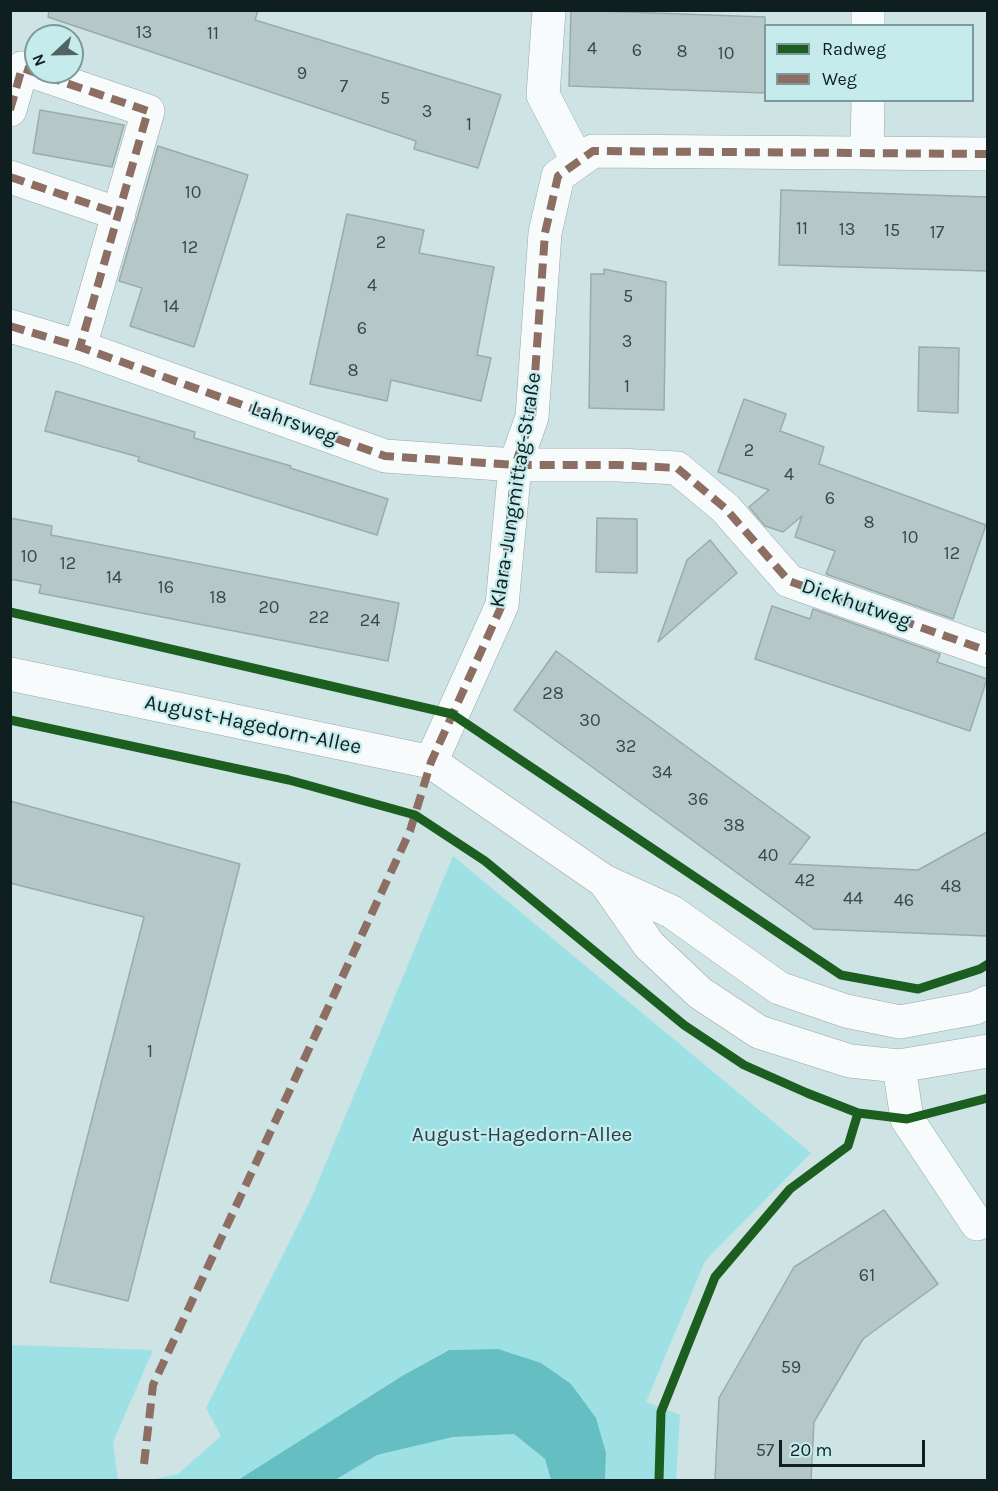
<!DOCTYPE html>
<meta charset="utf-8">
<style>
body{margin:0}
#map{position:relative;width:998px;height:1491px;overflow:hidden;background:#cee3e4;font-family:Karla,sans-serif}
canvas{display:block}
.frame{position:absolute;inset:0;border:12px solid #0f1e1f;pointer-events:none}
.legend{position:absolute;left:764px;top:24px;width:210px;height:78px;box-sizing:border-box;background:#c5ebed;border:2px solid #7c999b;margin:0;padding:8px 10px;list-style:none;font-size:18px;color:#0f1e1f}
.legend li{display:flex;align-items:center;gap:12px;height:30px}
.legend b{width:30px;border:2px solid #7c999b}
.north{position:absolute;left:24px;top:24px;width:60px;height:60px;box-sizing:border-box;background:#c5ebed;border:2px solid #7c999b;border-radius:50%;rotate:248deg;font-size:16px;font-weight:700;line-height:24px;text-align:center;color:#0f1e1f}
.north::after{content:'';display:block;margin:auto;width:21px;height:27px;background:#526364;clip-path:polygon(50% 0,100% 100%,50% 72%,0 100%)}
.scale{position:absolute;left:779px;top:1440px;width:146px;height:27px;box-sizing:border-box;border:3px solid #0f1e1f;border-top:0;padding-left:8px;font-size:18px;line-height:21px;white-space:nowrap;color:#0f1e1f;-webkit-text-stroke:4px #c5ebed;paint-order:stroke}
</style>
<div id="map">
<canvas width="998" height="1491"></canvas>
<div class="frame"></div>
<ul class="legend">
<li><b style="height:8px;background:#1b5e20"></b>Radweg</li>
<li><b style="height:8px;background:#8d6e63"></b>Weg</li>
</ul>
<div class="north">N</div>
<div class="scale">20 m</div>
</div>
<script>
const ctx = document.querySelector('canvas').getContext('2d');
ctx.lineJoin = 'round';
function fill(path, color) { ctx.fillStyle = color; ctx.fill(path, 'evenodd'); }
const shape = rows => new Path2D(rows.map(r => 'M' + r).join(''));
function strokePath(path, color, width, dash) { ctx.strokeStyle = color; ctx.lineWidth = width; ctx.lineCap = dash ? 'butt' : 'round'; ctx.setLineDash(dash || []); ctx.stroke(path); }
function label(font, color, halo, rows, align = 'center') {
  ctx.font = font + ' Karla,sans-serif'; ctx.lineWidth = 4.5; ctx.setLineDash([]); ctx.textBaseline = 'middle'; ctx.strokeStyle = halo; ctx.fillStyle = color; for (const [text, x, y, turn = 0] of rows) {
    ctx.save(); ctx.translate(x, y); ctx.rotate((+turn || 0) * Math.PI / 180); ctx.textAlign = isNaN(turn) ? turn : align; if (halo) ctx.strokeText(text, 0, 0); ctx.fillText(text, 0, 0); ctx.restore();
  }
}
fill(shape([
 [453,856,811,1153,705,1261,646,1402,680,1415,676,1480,605,1480,606,1453,498,1349,448,1350,402,1376,238,1480,150,1480,178,1474,221,1436,206,1408,311,1199],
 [11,1345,153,1350,113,1442,118,1480,11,1480],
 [514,1434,545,1459,551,1480,335,1480,377,1455,453,1437]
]), '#9ee1e4');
fill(shape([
 [498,1349,541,1363,571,1384,596,1418,606,1453,605,1480,551,1480,545,1459,514,1434,453,1437,377,1455,335,1480,238,1480,402,1376,449,1350]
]), '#64bec2');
const building = shape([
 [49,10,258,10,255,20,501,95,478,168,414,149,416,141,48,17,49,10],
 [571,10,765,17,765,93,569,86,571,10],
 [40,110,124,125,112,167,33,153,40,110],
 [158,146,248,175,194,347,130,326,142,288,119,281,158,146],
 [781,190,987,197,987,271,779,265,781,190],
 [347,214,424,230,419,253,494,267,477,355,491,358,481,401,391,380,387,401,310,384,347,214],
 [604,269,666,282,664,410,589,408,591,274,604,274,604,269],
 [919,347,959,348,958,413,918,411,919,347],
 [56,391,195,432,194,438,291,466,290,468,388,499,377,535,138,461,139,457,45,431,56,391],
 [744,399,786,414,780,431,824,447,819,464,986,525,953,619,826,574,835,551,795,537,802,516,783,532,765,526,749,507,769,490,718,472,744,399],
 [10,518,52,526,51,535,399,603,388,661,39,593,41,585,10,579,10,518],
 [597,518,637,519,637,573,596,572,597,518],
 [710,540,737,573,658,642,687,560,710,540],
 [772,606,810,619,813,609,940,654,937,662,987,679,970,731,755,659,772,606],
 [556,651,810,837,789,864,918,870,987,832,987,936,814,929,514,710,556,651],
 [10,801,240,864,128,1301,50,1282,144,917,10,883,10,801],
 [884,1210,938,1284,863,1339,814,1422,811,1480,715,1480,719,1398,794,1267,884,1210]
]);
fill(building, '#b6c7c8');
strokePath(building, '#9babac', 1.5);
const minor = shape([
 [549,10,543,95,578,162],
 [868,26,868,10],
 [10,110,22,68,148,111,80,347],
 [867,153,868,100],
 [10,177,119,214],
 [10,326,80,347,385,456,515,465,618,465,677,468,725,508,789,581,988,651],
 [10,674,431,762,604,881,672,912,779,988,846,1011,900,1022,975,1008,988,1002],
 [431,762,502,605,515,465,532,417,545,233,558,176,593,151,988,154],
 [605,882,649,945,700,993,759,1032,850,1061,899,1066,988,1051],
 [899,1066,907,1119,977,1224]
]);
strokePath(minor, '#97a7a8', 34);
strokePath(minor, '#f8fbfb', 33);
strokePath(shape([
 [10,110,22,68,148,111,80,347],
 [10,177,119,214],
 [10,326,80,347,385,456,515,465,618,465,677,468,725,508,789,581,988,651],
 [144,1464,153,1385,410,831,431,762,502,605,515,465,532,417,545,233,558,176,593,151,988,154]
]), '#8d6e63', 8, [15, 8]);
strokePath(shape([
 [10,612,452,714,841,975,918,989,980,969,988,964],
 [10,720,289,780,415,815,485,861,684,1025,744,1065,807,1093,858,1113,907,1119,988,1098],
 [659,1480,661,1412,715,1277,790,1189,848,1146,858,1113]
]), '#1b5e20', 9);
label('18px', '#394849', null, [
 ["13",144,33],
 ["11",213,34],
 ["4",592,49],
 ["6",637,51],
 ["8",682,52],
 ["10",726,54],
 ["9",302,74],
 ["7",344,87],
 ["5",385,99],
 ["3",427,112],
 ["1",469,125],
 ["10",193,193],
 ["11",802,229],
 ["13",847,230],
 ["15",892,231],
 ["17",937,233],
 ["2",381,243],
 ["12",190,248],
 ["4",372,286],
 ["5",628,297],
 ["14",171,307],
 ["6",362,329],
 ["3",627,342],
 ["8",353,371],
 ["1",627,387],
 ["2",749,451],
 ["4",789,475],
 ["6",830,499],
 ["8",869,523],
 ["10",910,538],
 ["12",952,554],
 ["10",29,557],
 ["12",68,564],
 ["14",114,578],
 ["16",166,588],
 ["18",218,598],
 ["20",269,608],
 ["22",319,618],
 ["24",370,621],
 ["28",553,694],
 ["30",590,721],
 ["32",626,747],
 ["34",662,773],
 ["36",698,800],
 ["38",734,826],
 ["40",768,856],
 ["42",805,881],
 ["48",951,887],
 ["44",853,899],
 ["46",904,901],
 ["1",150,1052],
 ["61",867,1276],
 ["59",791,1368],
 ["57",765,1451]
]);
label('21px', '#0f1e1f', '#c5ebed', [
 ["Lahrsweg",294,423,20],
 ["Klara-Jungmittag-Straße",516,490,-81],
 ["Dickhutweg",856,604,19],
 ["August-Hagedorn-Allee",253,725,12]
]);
label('21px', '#284243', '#c5ebed', [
 ["August-Hagedorn-Allee",522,1135]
]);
</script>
